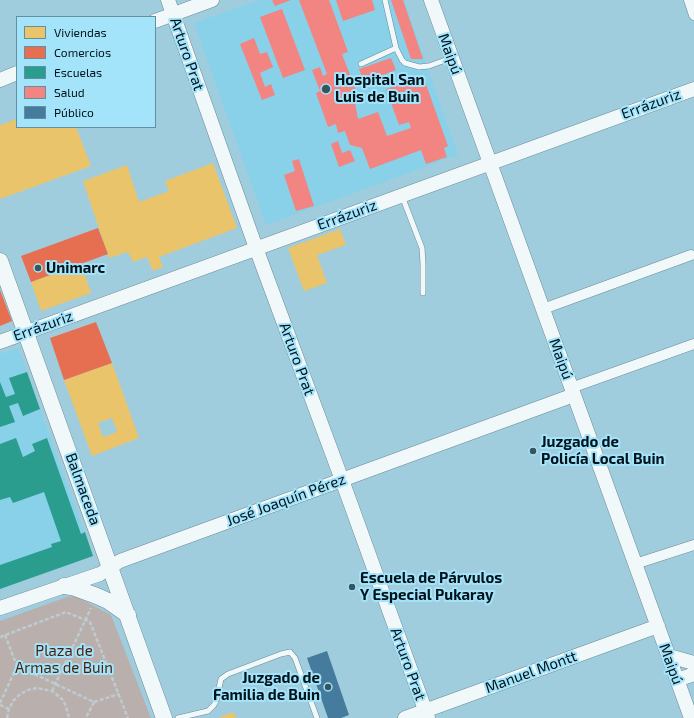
<!DOCTYPE html>
<meta charset="utf-8">
<style>
body{margin:0}
#map{position:relative;width:694px;height:718px;overflow:hidden;background:#a0cddd;font-family:"Exo 2",sans-serif}
canvas{display:block}
.legend{position:absolute;left:16px;top:16px;width:140px;height:112px;box-sizing:border-box;background:#a4e4fb;border:1px solid #6290a1;margin:0;padding:5px 7px;list-style:none;font-size:12px;color:#00131b}
.legend li{display:flex;align-items:center;gap:8px;height:20px}
.legend b{width:20px;border:1px solid #6290a1}
</style>
<div id="map">
<canvas width="694" height="718"></canvas>
<ul class="legend">
<li><b style="height:11px;background:#e9c46a"></b>Viviendas</li>
<li><b style="height:11px;background:#e76f51"></b>Comercios</li>
<li><b style="height:11px;background:#2a9d8f"></b>Escuelas</li>
<li><b style="height:11px;background:#f28482"></b>Salud</li>
<li><b style="height:11px;background:#457b9d"></b>Público</li>
</ul>
</div>
<script>
const ctx = document.querySelector('canvas').getContext('2d');
ctx.lineJoin = 'round';
function fill(path, color) { ctx.fillStyle = color; ctx.fill(path, 'evenodd'); }
const shape = rows => new Path2D(rows.map(r => 'M' + r).join(''));
function strokePath(path, color, width, dash) { ctx.strokeStyle = color; ctx.lineWidth = width; ctx.lineCap = dash ? 'butt' : 'round'; ctx.setLineDash(dash || []); ctx.stroke(path); }
function label(font, color, halo, rows, align = 'center') {
  ctx.font = font + ' "Exo 2",sans-serif'; ctx.lineWidth = 4; ctx.setLineDash([]); ctx.textBaseline = 'middle'; ctx.strokeStyle = halo; ctx.fillStyle = color; for (const [text, x, y, turn = 0] of rows) {
    ctx.save(); ctx.translate(x, y); ctx.rotate((+turn || 0) * Math.PI / 180); ctx.textAlign = isNaN(turn) ? turn : align; if (halo) ctx.strokeText(text, 0, 0); ctx.fillText(text, 0, 0); ctx.restore();
  }
}
fill(shape([
 [260,0,404,0,458,155,266,225,194,23],
 [18,348,93,556,0,589,0,354]
]), '#88d1e9');
fill(shape([
 [75,596,111,615,151,718,0,718,0,621,67,597]
]), '#b9afac');
fill(shape([
 [17,119,17,127,76,127,91,166,0,199,0,125],
 [213,163,237,228,159,257,163,267,153,271,147,257,133,262,128,252,109,258,83,181,127,165,139,202,169,191,165,181],
 [340,229,346,245,317,255,327,283,304,291,288,248],
 [81,264,91,293,41,311,31,282],
 [112,363,139,438,92,456,64,380],
 [112,418,117,432,103,437,98,423],
 [233,712,236,718,218,718]
]), '#e9c46a');
fill(shape([
 [98,228,108,254,31,282,21,256],
 [0,290,12,321,0,326],
 [96,322,112,363,64,380,50,338]
]), '#e76f51');
fill(shape([
 [27,372,40,409,23,416,18,403,9,406,15,422,0,427,0,382,6,397,15,394,9,378],
 [16,438,23,457,35,451,32,444,47,438,81,534,85,532,93,556,0,589,0,565,52,547,51,544,61,541,44,492,13,503,10,497,0,500,0,444]
]), '#2a9d8f');
fill(shape([
 [272,0,291,0,275,6],
 [299,0,329,0,348,52,342,54,360,101,355,103,358,119,378,112,387,136,411,128,409,122,399,125,386,89,423,76,448,146,444,148,447,157,426,164,421,150,370,169,362,148,350,145,345,131,338,133,336,124,328,127,316,93,320,91,312,70,320,67,323,76,327,74],
 [336,0,372,0,375,10,343,21],
 [391,0,403,0,423,59,411,59],
 [282,9,305,70,283,78,260,17],
 [254,38,260,54,267,52,273,67,260,73,265,87,271,84,275,95,262,100,240,44],
 [391,58,396,70,364,82,359,69],
 [338,141,342,153,350,150,355,161,339,167,331,144],
 [299,159,314,206,296,211,284,175,295,171,292,161]
]), '#f28482');
fill(shape([
 [327,651,349,715,341,718,328,718,307,658]
]), '#457b9d');
const lane = shape([
 [385,0,396,48,402,60,405,63,419,67,429,66,451,58],
 [361,64,396,48],
 [402,196,422,248,423,264,423,293],
 [178,718,208,711,214,705,216,701,221,679,228,674,281,654,290,652,295,658,317,718]
]);
const street = shape([
 [689,0,694,15],
 [543,309,691,255],
 [571,388,694,344],
 [635,564,694,545]
]);
const secondary = shape([
 [168,0,256,248,342,480,428,718],
 [431,0,691,718],
 [155,21,212,0],
 [0,80,17,73],
 [0,342,694,89],
 [0,608,100,574,120,561,574,395],
 [669,656,694,663],
 [677,680,694,674],
 [405,718,658,626]
]);
const primary = shape([
 [0,261,164,718],
 [64,586,75,588,97,596,108,601,128,615]
]);
strokePath(lane, '#6a8a95', 6);
strokePath(street, '#6a8a95', 11);
strokePath(secondary, '#6a8a95', 15);
strokePath(primary, '#6a8a95', 17);
strokePath(shape([
 [5,635,17,666],
 [0,637,66,612,90,622,128,718],
 [52,691,91,608],
 [94,702,119,694],
 [0,703,17,666,94,702,86,718],
 [0,705,9,709],
 [7,718,9,709,13,701,20,694,28,690,37,688,52,691,62,699,66,706,69,718]
]), '#becbd0', 2.5, [4, 2]);
strokePath(lane, '#f1f8fa', 5);
strokePath(street, '#f1f8fa', 10);
strokePath(secondary, '#f1f8fa', 14);
strokePath(primary, '#f1f8fa', 16);
for (const [x, y, r, color] of [
 [326,89,5,"#38545f"],
 [38,268,4,"#38545f"],
 [533,451,4,"#38545f"],
 [352,587,4,"#38545f"],
 [328,687,4,"#38545f"]
]) { const dot = new Path2D(); dot.arc(x, y, r, 0, 2 * Math.PI); ctx.fillStyle = color; ctx.fill(dot); strokePath(dot, '#a4e4fb', 1.5); }
label('15px', '#00131b', '#a4e4fb', [
 ["Arturo Prat",187,54,71],
 ["Maipú",450,54,70],
 ["Errázuriz",651,104,-20],
 ["Errázuriz",347,215,-20],
 ["Errázuriz",43,326,-20],
 ["Arturo Prat",297,359,70],
 ["Maipú",561,359,70],
 ["Balmaceda",83,489,70],
 ["José Joaquín Pérez",286,500,-20],
 ["Arturo Prat",408,664,70],
 ["Maipú",671,664,70],
 ["Manuel Montt",531,672,-20]
]);
label('bold 15px', '#00131b', '#a4e4fb', [
 ["Hospital San",335,80],
 ["Luis de Buin",335,97],
 ["Unimarc",46,268],
 ["Juzgado de",541,442],
 ["Policía Local Buin",541,459],
 ["Escuela de Párvulos",360,578],
 ["Y Especial Pukaray",360,595],
 ["Juzgado de",320,678,"right"],
 ["Familia de Buin",320,695,"right"]
], 'left');
label('15px', '#4b1e0b', '#a4e4fb', [
 ["Plaza de",64,651],
 ["Armas de Buin",64,668]
]);
</script>
